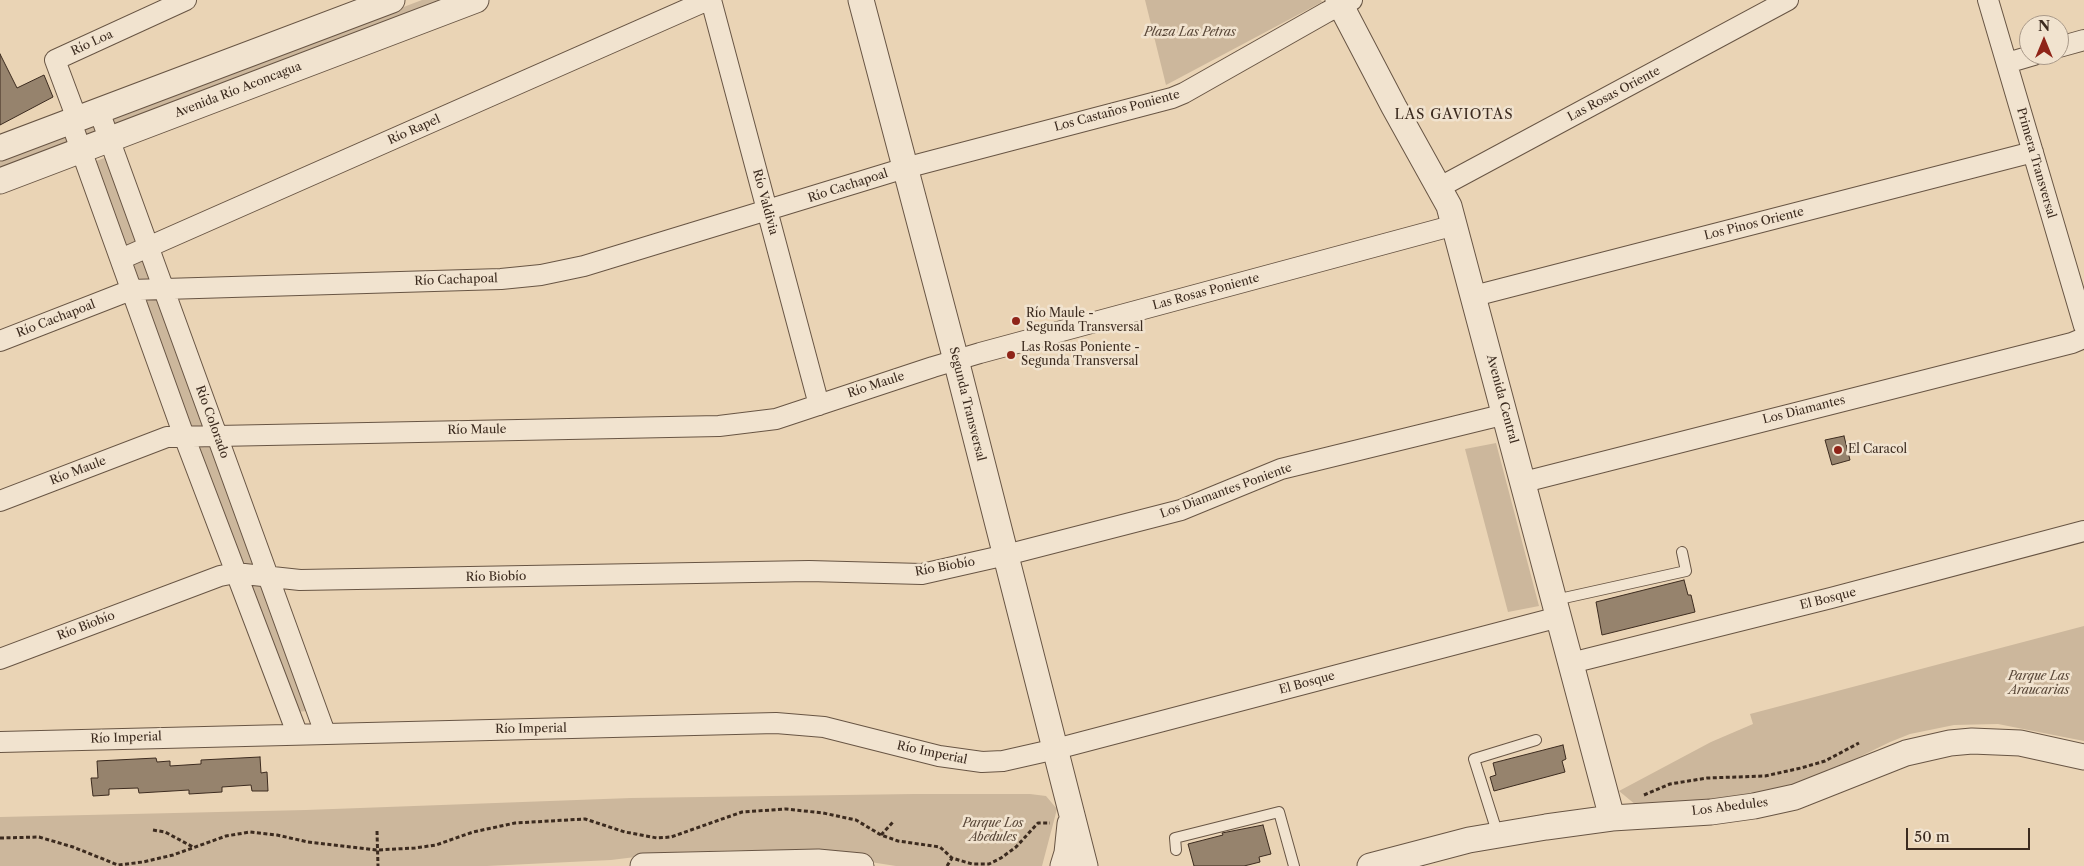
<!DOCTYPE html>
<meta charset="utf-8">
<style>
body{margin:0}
#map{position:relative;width:2084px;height:866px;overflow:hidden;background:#ead4b5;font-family:"Libre Caslon Text",serif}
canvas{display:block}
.north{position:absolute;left:2019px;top:15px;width:50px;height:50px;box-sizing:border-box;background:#f1e3cf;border:1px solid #a99989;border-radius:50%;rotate:0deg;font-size:14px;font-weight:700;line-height:20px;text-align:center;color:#3c2b1f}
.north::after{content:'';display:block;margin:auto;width:18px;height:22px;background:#8f2418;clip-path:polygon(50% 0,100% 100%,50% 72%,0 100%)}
.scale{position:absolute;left:1906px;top:828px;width:124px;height:22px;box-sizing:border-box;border:2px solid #3c2b1f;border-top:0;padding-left:6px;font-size:15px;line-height:18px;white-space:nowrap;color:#3c2b1f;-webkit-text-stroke:4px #f1e3cf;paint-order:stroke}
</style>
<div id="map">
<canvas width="2084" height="866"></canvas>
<div class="north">N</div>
<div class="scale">50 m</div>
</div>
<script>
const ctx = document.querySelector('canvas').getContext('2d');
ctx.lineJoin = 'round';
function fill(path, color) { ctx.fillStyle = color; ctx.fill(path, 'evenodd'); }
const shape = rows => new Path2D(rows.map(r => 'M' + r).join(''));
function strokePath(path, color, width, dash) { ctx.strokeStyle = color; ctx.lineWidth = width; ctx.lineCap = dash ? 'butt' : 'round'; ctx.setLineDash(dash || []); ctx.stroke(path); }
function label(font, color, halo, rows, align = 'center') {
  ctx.font = font + ' "Libre Caslon Text",serif'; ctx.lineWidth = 5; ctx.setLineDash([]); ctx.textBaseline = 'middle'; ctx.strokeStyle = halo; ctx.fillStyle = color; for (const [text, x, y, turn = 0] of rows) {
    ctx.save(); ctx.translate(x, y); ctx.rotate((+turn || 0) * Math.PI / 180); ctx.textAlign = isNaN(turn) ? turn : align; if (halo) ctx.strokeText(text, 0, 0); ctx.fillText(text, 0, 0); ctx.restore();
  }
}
fill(shape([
 [422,0,446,0,0,171,0,162,100,122],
 [1145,0,1321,0,1322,2,1166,85],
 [110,156,309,711,293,712,96,161],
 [1496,443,1539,606,1508,612,1465,449],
 [2084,626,2084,741,1998,724,1954,725,1910,734,1890,742,1814,779,1759,796,1636,805,1619,791,1711,742,1753,724,1750,714],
 [914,794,1030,794,1046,796,1057,809,1042,866,896,866,819,854,743,850,676,852,611,860,487,866,0,866,0,817,306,810,631,798]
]), '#ccb79c');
const building = shape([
 [0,54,17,88,44,75,53,97,0,125,0,54],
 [1844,436,1850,460,1832,465,1825,440,1844,436],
 [1684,580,1688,595,1691,595,1695,612,1602,635,1596,602,1684,580],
 [1563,745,1566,759,1562,761,1565,772,1494,791,1490,777,1496,775,1493,763,1563,745],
 [260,757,261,773,267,772,268,791,252,791,251,785,222,787,222,792,189,794,189,790,139,793,138,788,109,789,109,795,93,796,91,778,98,778,97,761,156,758,157,762,170,761,170,766,201,764,201,760,260,757],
 [1263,825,1271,854,1259,857,1260,862,1244,866,1194,866,1188,844,1223,835,1222,833,1263,825]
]);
fill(building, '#96836d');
strokePath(building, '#3c2b1f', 1);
const service = shape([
 [1555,600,1686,571,1682,552],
 [1498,835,1474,759,1536,740],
 [1176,850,1175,838,1279,812,1294,866]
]);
const minor = shape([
 [711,0,819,405],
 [1988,0,2084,326],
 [2059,47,2084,40],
 [2007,63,2034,55],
 [99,111,325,733],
 [77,119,55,60,186,0],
 [71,122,184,436,297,733],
 [1440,187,1788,0],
 [121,259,708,0],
 [1474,296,2033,152],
 [0,341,131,290,501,279,541,275,584,266,905,168,1172,98,1184,93,1327,12,1352,0],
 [1524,482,2072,343,2084,338],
 [0,501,167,437,719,426,776,419,933,367,980,353,1455,225],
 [0,659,220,576,235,573,300,580,809,571,922,574,1006,555,1181,510,1281,469,1506,414],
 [1571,663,1831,598,2084,531],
 [0,742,776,723,824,727,939,756,982,762,1003,761,1056,749,1559,617]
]);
const tertiary = shape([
 [861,0,956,360,1085,866],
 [1338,0,1394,107,1449,206,1612,818],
 [0,148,392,0],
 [0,181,476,0],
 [643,866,818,862,861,866],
 [1063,866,1067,853,1070,824],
 [1370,866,1469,840,1546,827,1612,818,1711,812,1754,806,1795,797,1906,753,1950,743,1972,741,2020,743,2084,757]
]);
strokePath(service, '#685544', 12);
strokePath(minor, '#685544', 22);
strokePath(tertiary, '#685544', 27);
strokePath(shape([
 [1644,795,1670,784,1707,778,1765,776,1801,768,1825,761,1859,743],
 [153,830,165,832,193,847],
 [377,831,378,866],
 [881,835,893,822],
 [0,838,39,837,73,847,118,865,143,862,173,855,226,836,250,832,277,835,308,842,377,850,415,848,436,845,473,832,515,823,585,819,625,832,657,838,671,837,742,812,786,809,823,813,856,820,881,835,898,841,940,847,952,858,972,864,989,864,1001,858,1016,847,1038,823,1050,823],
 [947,866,952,858]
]), '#3c2b1f', 3, [4, 2.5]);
strokePath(service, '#f1e3cf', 10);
strokePath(minor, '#f1e3cf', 20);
strokePath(tertiary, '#f1e3cf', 25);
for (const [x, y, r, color] of [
 [1016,321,5,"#8f2418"],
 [1011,355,5,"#8f2418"],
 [1838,450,5,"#8f2418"]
]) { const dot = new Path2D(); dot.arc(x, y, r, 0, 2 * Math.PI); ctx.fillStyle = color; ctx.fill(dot); strokePath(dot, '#f1e3cf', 2); }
label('italic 12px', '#594738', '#f1e3cf', [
 ["Plaza Las Petras",1190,33],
 ["Parque Las",2039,677],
 ["Araucarias",2039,691],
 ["Parque Los",993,824],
 ["Abedules",993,838]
]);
label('12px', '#3c2b1f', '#f1e3cf', [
 ["Río Loa",92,43,-25],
 ["Avenida Río Aconcagua",238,90,-21],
 ["Las Rosas Oriente",1614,94,-28],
 ["Los Castaños Poniente",1117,111,-15],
 ["Río Rapel",414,130,-24],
 ["Primera Transversal",2036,163,74],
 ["Río Cachapoal",848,186,-18],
 ["Río Valdivia",765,202,75],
 ["Los Pinos Oriente",1754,224,-14],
 ["Río Cachapoal",456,280,-2],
 ["Las Rosas Poniente",1206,292,-15],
 ["Río Cachapoal",56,319,-21],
 ["Río Maule",876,385,-18],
 ["Avenida Central",1502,399,75],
 ["Segunda Transversal",967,404,76],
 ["Los Diamantes",1804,410,-14],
 ["Río Colorado",212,422,70],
 ["Río Maule",477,430,-1],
 ["Río Maule",78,471,-21],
 ["Los Diamantes Poniente",1226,491,-20],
 ["Río Biobío",945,567,-10],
 ["Río Biobío",496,577,-1],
 ["El Bosque",1828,599,-14],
 ["Río Biobío",86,626,-21],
 ["El Bosque",1307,683,-15],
 ["Río Imperial",531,729,-1],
 ["Río Imperial",126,738,-2],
 ["Río Imperial",932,753,12],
 ["Los Abedules",1730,807,-7]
]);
label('12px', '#3c2b1f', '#f1e3cf', [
 ["Río Maule -",1026,314],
 ["Segunda Transversal",1026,328],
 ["Las Rosas Poniente -",1021,348],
 ["Segunda Transversal",1021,362],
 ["El Caracol",1848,450]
], 'left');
ctx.letterSpacing = '1px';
label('14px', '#3c2b1f', '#f1e3cf', [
 ["LAS GAVIOTAS",1454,115]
]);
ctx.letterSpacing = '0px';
</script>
